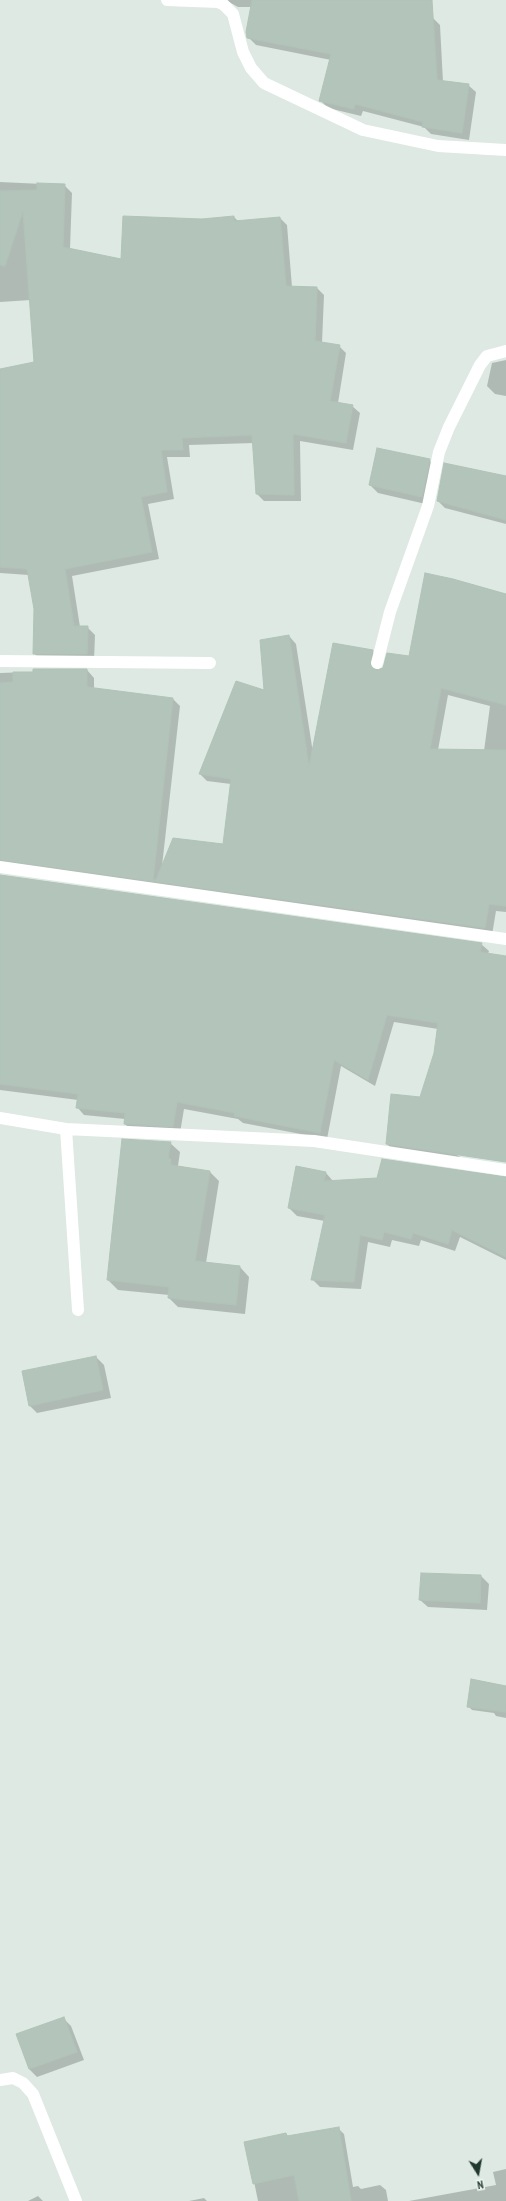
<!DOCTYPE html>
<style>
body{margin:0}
#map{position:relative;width:506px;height:2201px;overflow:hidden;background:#dde9e2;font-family:"PT Sans Narrow",sans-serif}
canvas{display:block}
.north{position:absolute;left:458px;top:2153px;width:40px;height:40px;-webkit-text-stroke:3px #eef6f1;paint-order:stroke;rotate:169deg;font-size:11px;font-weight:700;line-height:16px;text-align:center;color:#1f392e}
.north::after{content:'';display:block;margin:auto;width:14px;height:18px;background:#1f392e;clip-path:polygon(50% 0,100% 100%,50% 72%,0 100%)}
</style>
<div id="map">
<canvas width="506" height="2201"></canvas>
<div class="north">N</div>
</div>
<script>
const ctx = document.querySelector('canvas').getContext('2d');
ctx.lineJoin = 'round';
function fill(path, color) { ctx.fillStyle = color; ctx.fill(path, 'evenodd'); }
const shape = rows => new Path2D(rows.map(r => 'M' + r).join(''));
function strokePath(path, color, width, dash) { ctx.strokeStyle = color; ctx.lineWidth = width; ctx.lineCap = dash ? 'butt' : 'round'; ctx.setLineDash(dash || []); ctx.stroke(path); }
fill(shape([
 [184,0,402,0,433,18,440,25,443,82,468,85,476,92,469,140,431,134,424,127,363,111,361,116,328,108,320,100,331,60,256,45,248,37,252,7,238,7,229,2],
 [0,182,64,185,72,193,70,249,122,260,202,220,234,217,239,222,280,218,287,225,292,287,317,288,324,295,322,343,339,346,346,353,338,403,352,406,360,413,353,450,300,441,301,501,264,501,257,494,254,443,189,445,190,457,167,457,174,499,148,504,159,559,72,576,80,627,87,627,95,635,94,661,41,661,34,653,35,609,29,575,0,573,0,369,35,363,31,300,0,302],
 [506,360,506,396,495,394,487,386,492,363],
 [429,460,437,468,430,505,378,493,370,485],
 [445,464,506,477,506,524,445,508,438,501],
 [506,594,506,912,496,911,492,935,0,872,0,673,87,670,94,678,94,689,173,699,180,706,162,866,224,845,231,784,207,781,200,774,266,691,289,636,296,644,313,753,372,651,379,658,377,671,410,658],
 [448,695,490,706,484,751,438,750],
 [0,876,481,944,489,951,488,954,506,957,506,1150,422,1138,459,1156,464,1162,394,1151,387,1144,421,1099,435,1053,438,1029,394,1022,375,1086,341,1066,327,1139,243,1123,238,1119,184,1109,180,1133,132,1131,125,1124,125,1119,84,1115,77,1107,78,1100,0,1090],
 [170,1143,180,1152,178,1166,210,1172,219,1181,206,1263,240,1267,249,1277,245,1314,178,1307,169,1298,169,1295,118,1290,108,1280],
 [326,1173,333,1181,506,1180,506,1260,460,1237,455,1251,421,1240,419,1246,392,1240,390,1247,368,1242,361,1289,320,1287,312,1279,325,1221,297,1216,289,1208],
 [96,1357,104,1365,111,1398,37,1413,29,1405],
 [481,1576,489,1584,487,1610,428,1607,420,1600],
 [506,1687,506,1718,496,1716,494,1713,472,1710,468,1706],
 [63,2018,71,2026,84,2060,37,2077,29,2069,18,2035],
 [338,2128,344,2134,353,2187,358,2186,361,2189,380,2185,386,2190,388,2201,258,2201,246,2142,286,2134,289,2137],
 [506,2169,506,2201,409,2201,496,2185,493,2172],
 [38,2196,43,2201,28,2201],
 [204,2198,207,2201,189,2201]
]), '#0003');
const building = shape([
 [252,0,432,0,437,80,469,84,462,133,422,127,423,122,355,104,354,109,319,101,331,54,247,38,246,32,252,0],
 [37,183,65,184,63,247,121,259,123,216,202,219,234,216,234,221,280,217,286,286,317,287,315,341,340,345,330,401,353,405,346,443,293,434,294,495,256,494,252,435,182,438,183,450,161,450,167,492,141,497,152,552,65,569,74,626,88,626,87,654,33,654,34,609,27,569,0,567,0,369,34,362,23,211,5,266,0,265,0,191,37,190,37,183],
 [377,448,430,459,422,497,369,485,377,448],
 [444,463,506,476,506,520,437,501,444,463],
 [425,573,453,579,506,594,506,705,441,688,430,749,506,750,506,906,489,904,485,928,0,860,0,683,13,682,13,672,33,672,33,669,87,669,87,687,173,698,153,880,156,880,173,838,223,844,231,779,199,774,236,681,264,690,260,640,289,635,309,767,333,643,373,650,370,665,376,670,383,668,387,653,409,656,425,573],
 [0,875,482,943,480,952,506,956,506,1162,386,1144,391,1094,420,1097,434,1053,438,1023,387,1015,368,1080,334,1060,320,1133,234,1116,235,1113,177,1102,173,1127,124,1124,125,1113,76,1108,78,1094,0,1084,0,875],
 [122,1139,171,1142,168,1158,171,1159,171,1165,210,1171,195,1261,240,1266,236,1305,168,1298,169,1287,107,1280,122,1139],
 [382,1159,506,1177,506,1257,452,1230,448,1244,413,1233,411,1239,384,1232,382,1240,360,1235,354,1282,311,1280,325,1215,288,1208,296,1166,326,1172,324,1181,377,1178,382,1159],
 [96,1356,103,1390,29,1406,22,1371,96,1356],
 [421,1573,481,1575,480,1603,419,1600,421,1573],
 [471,1679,506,1686,506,1712,467,1707,471,1679],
 [64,2017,77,2052,29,2069,16,2034,64,2017],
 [339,2127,351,2201,299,2201,294,2175,253,2184,244,2142,286,2133,287,2136,339,2127]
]);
fill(building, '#b3c4bb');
strokePath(building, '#b0c3b8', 1);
strokePath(shape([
 [167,0,218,2,224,5,233,14,243,52,251,68,264,83,363,130,438,146,506,150],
 [0,661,210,663],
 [377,663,390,612,428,506,439,452,449,427,480,365,487,356,506,351],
 [0,867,506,939],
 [0,1118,66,1129,314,1141,506,1170],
 [66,1129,78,1310],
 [0,2080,13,2078,23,2083,33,2094,76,2201]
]), '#fff', 12);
</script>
